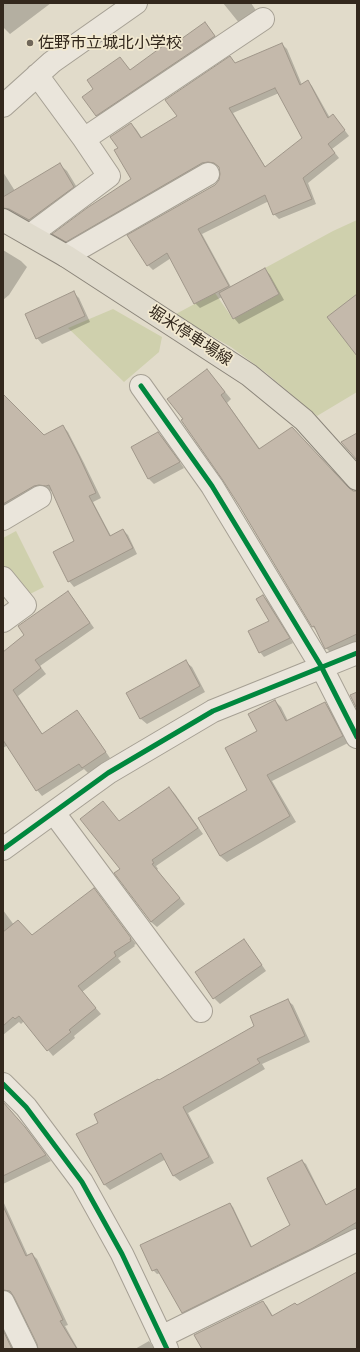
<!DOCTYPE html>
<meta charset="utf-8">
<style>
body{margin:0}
#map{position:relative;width:360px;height:1352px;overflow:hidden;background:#e1dbca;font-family:"Zilla Slab",serif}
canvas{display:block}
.frame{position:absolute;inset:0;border:4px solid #33281d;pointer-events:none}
</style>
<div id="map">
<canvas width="360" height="1352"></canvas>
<div class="frame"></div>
</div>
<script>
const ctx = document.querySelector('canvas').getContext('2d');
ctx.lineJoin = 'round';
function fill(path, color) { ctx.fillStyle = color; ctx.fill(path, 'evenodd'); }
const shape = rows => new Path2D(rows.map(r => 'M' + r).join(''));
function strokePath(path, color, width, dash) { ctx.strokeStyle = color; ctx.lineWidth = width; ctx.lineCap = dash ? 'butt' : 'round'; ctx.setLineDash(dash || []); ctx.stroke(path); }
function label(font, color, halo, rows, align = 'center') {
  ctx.font = font + ' "Zilla Slab","Noto Sans JP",serif'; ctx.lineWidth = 3.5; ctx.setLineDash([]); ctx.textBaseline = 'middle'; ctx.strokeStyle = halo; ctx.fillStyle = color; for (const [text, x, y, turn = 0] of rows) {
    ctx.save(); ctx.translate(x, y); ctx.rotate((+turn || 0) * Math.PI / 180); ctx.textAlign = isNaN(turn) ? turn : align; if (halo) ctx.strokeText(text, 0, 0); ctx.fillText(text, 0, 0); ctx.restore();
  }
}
fill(shape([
 [357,220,357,392,317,416,265,372,231,347,174,315,215,293,233,319,279,294,265,268,333,231],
 [113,309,162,337,159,352,124,382,68,328],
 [16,531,44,587,10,604,3,596,3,538]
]), '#cfd0ad');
fill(shape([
 [3,3,51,3,10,34,3,27],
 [223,3,251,3,257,12,240,24],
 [205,23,219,41,101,120,96,116,120,58,131,71,170,48],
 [282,44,287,49,302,85,308,82,312,86,330,118,337,120,349,136,332,149,339,158,308,183,316,204,279,219,274,214,269,201,202,234,231,287,265,269,270,275,284,300,239,324,234,318,222,297,200,308,195,303,171,258,153,270,148,265,220,180,221,174,220,167,213,166,71,246,58,238,54,234,133,179,119,148,131,124,136,129,142,138,179,117,230,58,236,64],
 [279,93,303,138,266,168,233,113],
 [59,164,67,171,81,194,37,227,3,218,3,172,15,191],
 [3,250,21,261,27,267,9,295,3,300],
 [74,293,79,298,90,322,42,344,37,338],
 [207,370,231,399,227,403,260,449,353,492,357,492,357,644,333,655,326,648,317,631,313,627,243,510],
 [3,395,44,436,63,426,68,432,84,463,101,498,93,502,111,536,123,530,128,535,137,554,74,587,69,581,75,541,53,491,45,490,3,513],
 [158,433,164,439,184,468,154,484,148,478],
 [67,593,73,598,94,628,40,666,46,674,18,696,43,735,77,712,82,717,110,758,88,773,84,769,42,796,37,790,8,745,3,748,3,653,26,635],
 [263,596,268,601,293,643,264,657,260,652,270,622],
 [186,662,192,667,205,692,147,724,141,719,128,694],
 [275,701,281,707,288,721,325,703,331,709,348,743,272,781,296,822,227,862,220,856,248,791,258,731],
 [169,788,175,794,203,834,156,866,158,869,157,870,185,904,157,927,151,922,122,869,120,822],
 [105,904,136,944,134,945,135,946,118,958,121,962,82,992,101,1014,74,1036,75,1038,53,1056,24,1021,21,1024,19,1022,3,1035,3,910,14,925,32,936],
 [244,941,249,946,266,971,220,1004,214,998,197,973],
 [287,1000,293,1005,310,1042,262,1064,265,1069,188,1113,214,1163,180,1181,174,1176,166,1159,110,1190,105,1185,77,1135,100,1123,159,1081,256,1026],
 [3,1103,30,1133,51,1161,3,1184],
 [302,1161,306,1164,327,1206,357,1189,357,1228,294,1263,186,1316,183,1312,161,1273,157,1274,153,1270,142,1246,230,1204,233,1207,252,1247,291,1226],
 [3,1201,28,1256,32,1254,37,1259,68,1325,65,1326,78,1349,39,1349,38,1343,15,1296,10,1294,3,1296],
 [357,1273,357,1349,203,1349,263,1302,267,1306,273,1316,297,1306],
 [3,1326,14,1349,3,1349],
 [149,1341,155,1349,135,1349]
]), '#0003');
const building = shape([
 [205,22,215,36,96,116,82,97,93,89,87,80,120,57,130,70,167,43,170,47,205,22],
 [282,43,300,85,308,80,328,118,333,114,345,130,328,144,335,153,303,178,312,199,273,215,265,195,198,229,229,286,194,304,167,253,147,266,127,235,215,185,219,180,220,174,219,167,214,163,208,162,202,163,66,242,52,234,87,208,131,179,114,150,118,148,110,137,131,123,141,138,177,116,165,100,230,56,235,63,282,43],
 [275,88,302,138,265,167,229,108,275,88],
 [60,163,74,187,29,220,9,209,3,208,3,197,60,163],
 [265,268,279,294,233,319,219,293,265,268],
 [74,291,85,316,36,339,25,314,74,291],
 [357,294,357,356,327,317,357,294],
 [207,369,225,392,221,395,259,449,292,427,348,487,353,491,357,491,357,634,325,649,314,626,312,627,240,507,222,479,181,420,183,419,167,399,207,369],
 [3,394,44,435,63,425,79,456,96,493,89,496,110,536,123,529,133,548,68,582,53,552,74,541,49,485,46,486,39,485,34,486,3,504,3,394],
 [158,432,180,462,148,479,131,447,158,432],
 [357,433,357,460,341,442,357,433],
 [68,591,90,623,35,660,41,668,13,690,42,734,77,710,106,752,82,768,79,764,36,791,3,740,3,652,24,635,18,626,68,591],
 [263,595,290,638,259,653,248,631,269,621,256,599,263,595],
 [186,660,200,686,140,719,126,693,186,660],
 [357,692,357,709,350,695,357,692],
 [275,700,286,721,325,702,343,736,267,775,290,816,220,856,198,818,247,790,225,748,257,731,248,714,275,700],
 [169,787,198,828,152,860,154,863,152,864,180,898,151,922,114,873,120,869,80,819,103,801,119,821,169,787],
 [94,888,131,938,130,939,131,941,114,952,116,956,78,986,96,1008,69,1030,71,1032,47,1051,19,1016,15,1019,13,1017,3,1026,3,932,18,920,32,935,94,888],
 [244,939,262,965,213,999,195,972,244,939],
 [288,999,305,1036,257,1059,260,1063,183,1107,209,1157,173,1176,161,1153,104,1185,76,1134,98,1123,94,1114,158,1079,159,1080,254,1026,250,1016,288,999],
 [3,1102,25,1127,46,1155,3,1176,3,1102],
 [302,1160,326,1205,357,1188,357,1222,313,1248,182,1313,157,1269,152,1271,140,1245,230,1203,251,1247,290,1225,267,1178,302,1160],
 [3,1206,26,1256,32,1253,63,1320,60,1321,77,1349,38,1349,37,1344,14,1297,10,1291,3,1290,3,1206],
 [357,1272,357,1349,202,1349,194,1335,263,1301,272,1316,295,1303,297,1305,357,1272],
 [3,1330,12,1349,3,1349,3,1330]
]);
fill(building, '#c4b9ab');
strokePath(building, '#a0978a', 1);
const minor = shape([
 [3,106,52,62,136,3],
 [84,139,263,19],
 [30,235,109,176,84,139,37,75],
 [66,256,208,174],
 [141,386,212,486,321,666,357,737],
 [3,519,40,497],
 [3,578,25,605,3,621],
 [54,813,201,1011],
 [3,849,108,773,213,711,357,653],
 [3,1084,26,1107,82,1182,122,1254,167,1349],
 [3,1302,26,1349],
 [161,1337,357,1240]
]);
const major = shape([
 [3,220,66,256,249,375,304,420,357,479]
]);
strokePath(minor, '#a6a094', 24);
strokePath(major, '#8b857a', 24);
strokePath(minor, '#eae5db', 22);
strokePath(major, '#e0dbcd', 22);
strokePath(shape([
 [141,386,212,486,321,666,357,737],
 [3,849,108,773,213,711,357,653],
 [3,1084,26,1107,82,1182,122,1254,167,1349]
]), '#00873e', 5);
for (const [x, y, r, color] of [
 [30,43,4,"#70675a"]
]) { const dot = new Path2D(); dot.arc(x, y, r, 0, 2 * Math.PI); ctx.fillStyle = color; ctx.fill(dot); strokePath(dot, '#f2e9d0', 1.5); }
label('16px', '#33281d', '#f2e9d0', [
 ["佐野市立城北小学校",38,43]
], 'left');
label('16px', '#33281d', '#f2e9d0', [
 ["堀米停車場線",190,336,33]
]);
</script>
